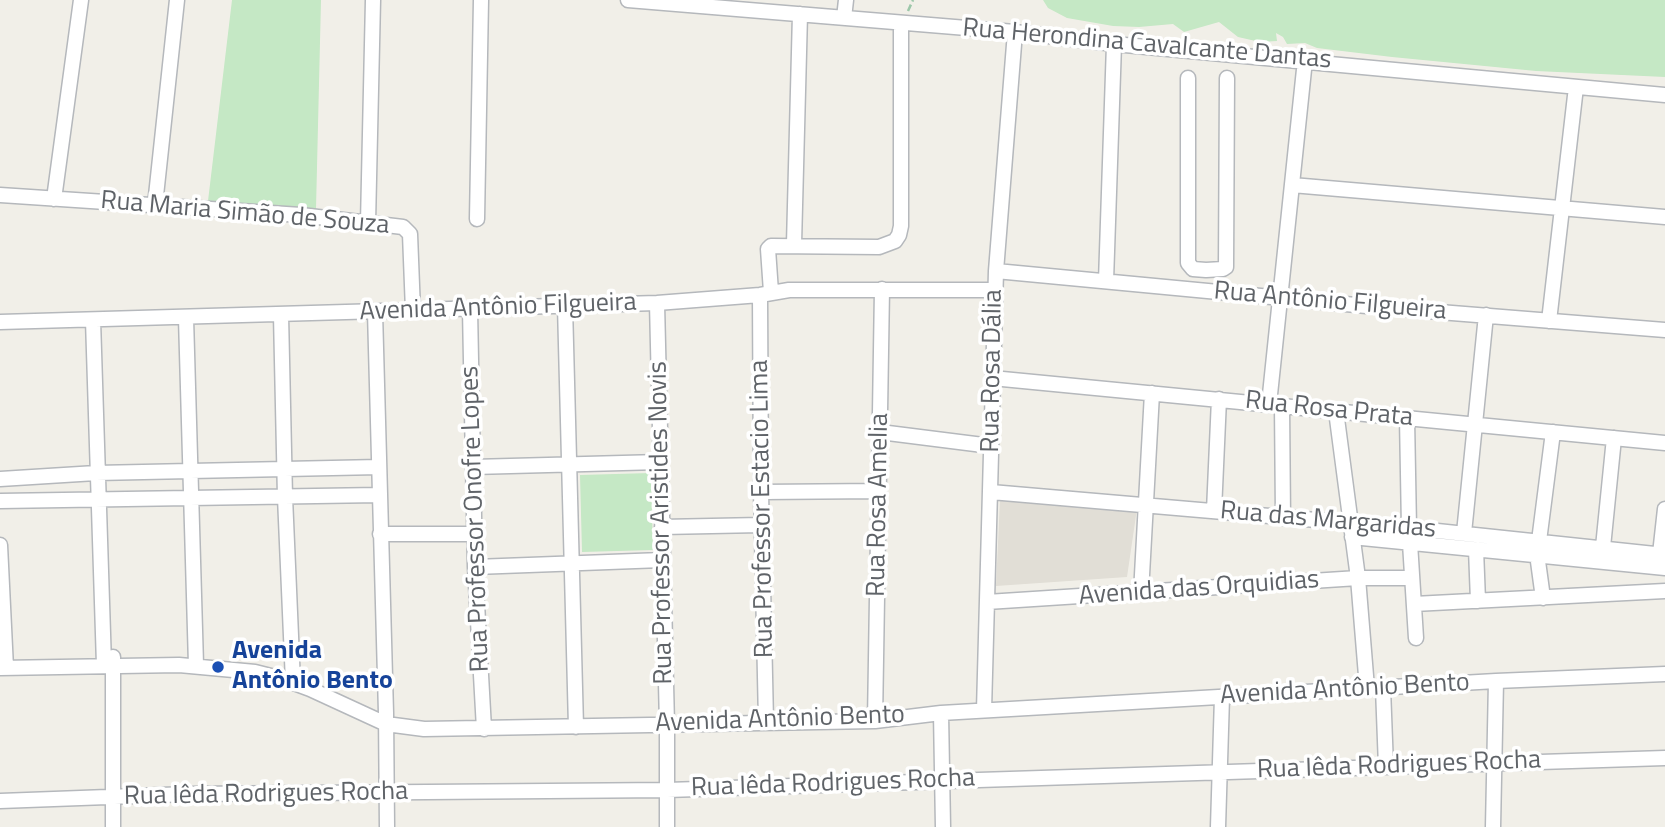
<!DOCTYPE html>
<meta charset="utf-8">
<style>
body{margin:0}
canvas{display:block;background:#f1efe8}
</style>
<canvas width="1665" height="827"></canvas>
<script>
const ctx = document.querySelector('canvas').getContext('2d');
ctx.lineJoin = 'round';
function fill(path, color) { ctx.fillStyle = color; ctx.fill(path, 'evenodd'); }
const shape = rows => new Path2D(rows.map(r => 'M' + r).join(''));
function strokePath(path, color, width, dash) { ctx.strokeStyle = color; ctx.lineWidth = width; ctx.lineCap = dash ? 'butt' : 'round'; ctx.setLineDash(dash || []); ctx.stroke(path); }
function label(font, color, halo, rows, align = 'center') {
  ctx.font = font + ' "Titillium Web",sans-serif'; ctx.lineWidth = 7; ctx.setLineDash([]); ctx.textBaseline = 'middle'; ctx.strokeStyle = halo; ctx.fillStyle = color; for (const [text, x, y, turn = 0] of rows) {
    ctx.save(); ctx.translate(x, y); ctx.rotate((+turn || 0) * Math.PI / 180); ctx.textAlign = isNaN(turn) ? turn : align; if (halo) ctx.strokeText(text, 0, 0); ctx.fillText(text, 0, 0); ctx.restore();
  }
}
fill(shape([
 [1000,500,1138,502,1127,577,996,586]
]), '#e1ded6');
fill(shape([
 [232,0,321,0,316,209,208,201],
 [1043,0,1665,0,1665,77,1536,71,1392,57,1317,48,1305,43,1287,44,1283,37,1276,33,1277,41,1260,42,1238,37,1219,22,1184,32,1173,24,1139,27,1113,26,1067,18,1048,8],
 [651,473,653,550,582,552,580,475]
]), '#c5e8c5');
const street = shape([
 [628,0,1015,32,1114,44,1665,95],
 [844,18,846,0],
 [1188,78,1188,263,1193,269,1206,270,1223,269,1226,267,1227,78],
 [1292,185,1665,217],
 [0,195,301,215,403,227,410,234,413,311],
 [54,199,81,0],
 [155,205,177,0],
 [477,219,481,0],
 [368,223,373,0],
 [794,244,800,14],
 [996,271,1377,307,1665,330],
 [1106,281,1114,44],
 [771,292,768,249,771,246,879,247,895,241,899,235,901,226,901,23],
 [760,295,761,492,766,722],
 [657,303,667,725,667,827],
 [565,306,576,727],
 [470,309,475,567,484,729],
 [375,312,386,713,387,827],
 [281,315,285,497,293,682],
 [186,318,196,665],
 [93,320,104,665],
 [1549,321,1576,87],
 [0,322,657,303,760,295,789,290,995,290],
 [992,378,1665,443],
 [1269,404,1305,60],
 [1282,405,1283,518],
 [1336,411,1358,578,1367,688],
 [1407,418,1409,528],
 [880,432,991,446],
 [473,467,660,462],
 [0,479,96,473,379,467],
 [761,492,879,491],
 [991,492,1409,528,1665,555],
 [0,501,379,495],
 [1214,511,1219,399],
 [662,527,761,525],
 [1464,533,1486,315],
 [380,534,475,534],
 [1352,537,1665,568],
 [1539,541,1553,432],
 [1410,543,1416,638],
 [0,545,6,668],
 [1603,547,1614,438],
 [1476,549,1478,601],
 [1537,554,1543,598],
 [1660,554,1665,509],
 [475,567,662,560],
 [1141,593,1152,393],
 [987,602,1358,578,1412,578],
 [1414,604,1665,591],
 [113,657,113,827],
 [0,668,179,665,255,672,283,679,310,689,386,724,424,729,875,721,941,713,1496,681,1665,674],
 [1383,688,1386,767],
 [984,710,996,271,1015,32],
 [941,713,943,827],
 [875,721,882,289],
 [0,801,188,794,667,790,1665,758],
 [1218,827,1222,697],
 [1493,827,1496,681]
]);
strokePath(street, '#b5b8bc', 17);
strokePath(shape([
 [908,11,913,0]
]), '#9cc7a9', 2.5, [7, 3.5]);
strokePath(street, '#fff', 14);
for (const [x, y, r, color] of [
 [218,667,7,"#1a4fb4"]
]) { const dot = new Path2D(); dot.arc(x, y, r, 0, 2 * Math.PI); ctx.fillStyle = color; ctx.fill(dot); strokePath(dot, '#fff', 2.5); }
label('26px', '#5f6368', '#fff', [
 ["Rua Herondina Cavalcante Dantas",1147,45,5],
 ["Rua Maria Simão de Souza",245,214,5],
 ["Rua Antônio Filgueira",1330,302,5],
 ["Avenida Antônio Filgueira",498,308,-2],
 ["Rua Rosa Dália",993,371,-89],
 ["Rua Rosa Prata",1329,410,6],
 ["Rua Rosa Amelia",879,505,-89],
 ["Rua Professor Estacio Lima",763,509,-91],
 ["Rua Professor Onofre Lopes",476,519,-92],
 ["Rua das Margaridas",1328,521,5],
 ["Rua Professor Aristides Novis",662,523,-91],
 ["Avenida das Orquidias",1199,589,-4],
 ["Avenida Antônio Bento",1345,690,-3],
 ["Avenida Antônio Bento",780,720,-2],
 ["Rua Iêda Rodrigues Rocha",1399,766,-2],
 ["Rua Iêda Rodrigues Rocha",833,784,-2],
 ["Rua Iêda Rodrigues Rocha",266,795,-1]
]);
label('bold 26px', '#164399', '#fff', [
 ["Avenida",232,652],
 ["Antônio Bento",232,682]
], 'left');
</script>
